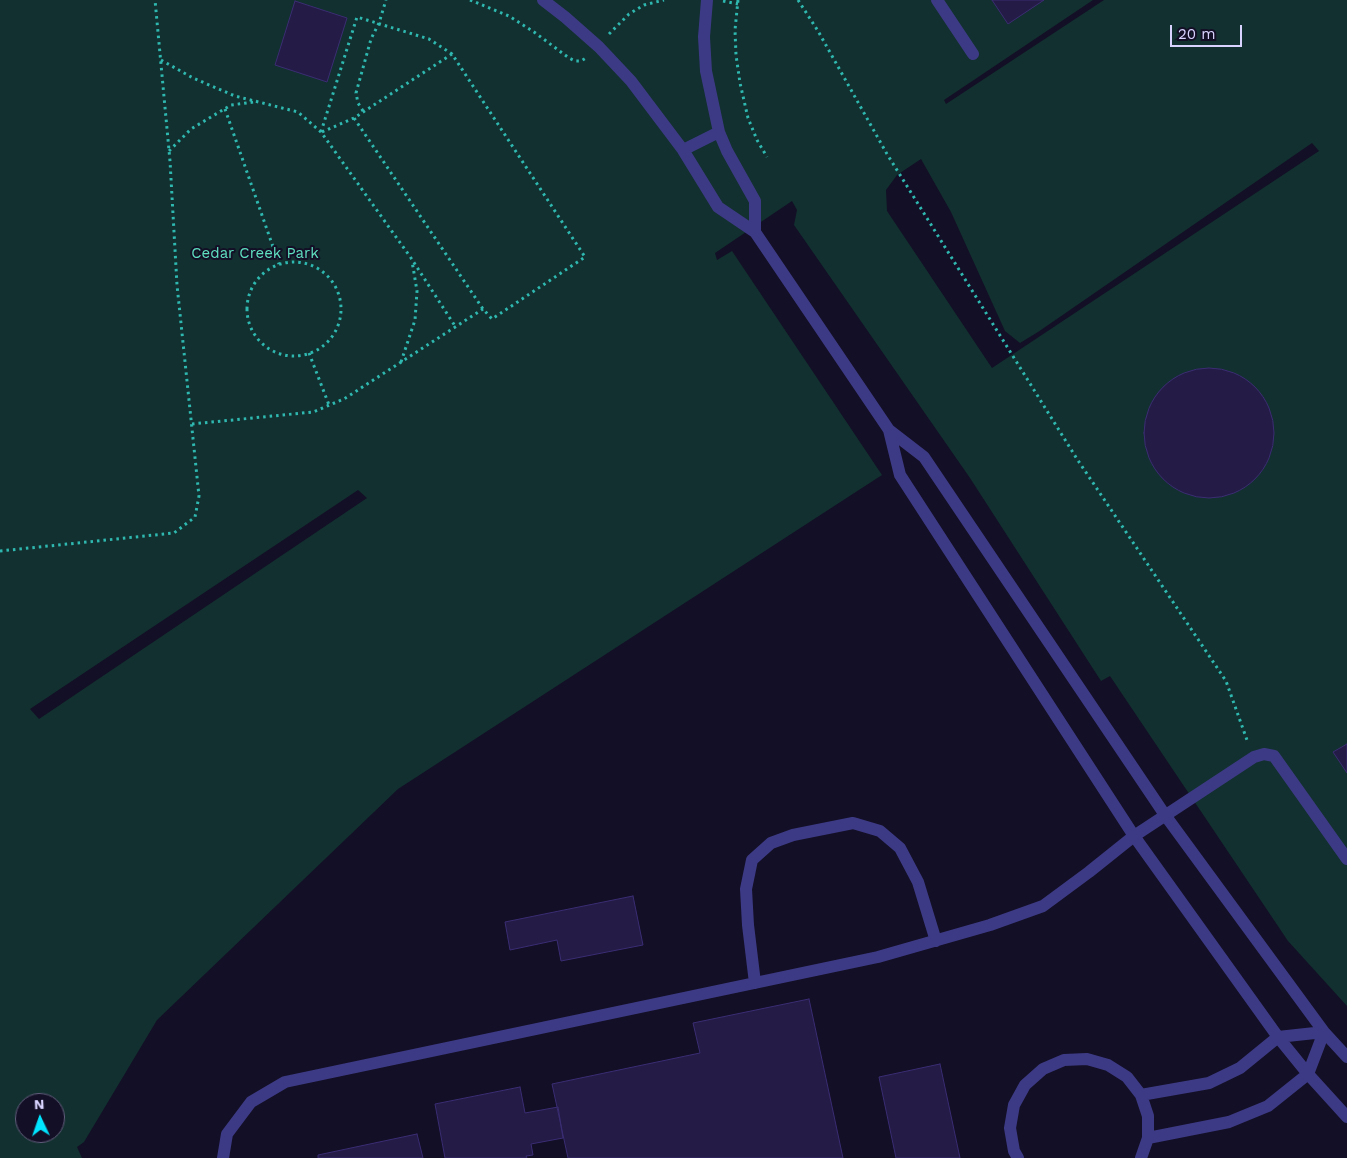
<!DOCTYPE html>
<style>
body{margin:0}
#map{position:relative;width:1347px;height:1158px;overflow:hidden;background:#130f26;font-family:"Work Sans",sans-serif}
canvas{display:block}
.north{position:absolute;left:15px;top:1093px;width:50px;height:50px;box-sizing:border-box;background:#130f26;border:1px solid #625e7d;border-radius:50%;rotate:357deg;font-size:14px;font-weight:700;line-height:20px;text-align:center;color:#d9d4ff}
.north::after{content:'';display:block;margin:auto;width:18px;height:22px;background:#00e5ff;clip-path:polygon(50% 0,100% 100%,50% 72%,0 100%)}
.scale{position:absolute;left:1170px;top:25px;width:72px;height:22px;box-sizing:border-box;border:2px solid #d9d4ff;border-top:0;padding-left:6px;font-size:15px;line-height:18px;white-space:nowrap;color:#d9d4ff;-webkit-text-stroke:4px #130f26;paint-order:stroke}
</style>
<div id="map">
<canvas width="1347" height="1158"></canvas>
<div class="north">N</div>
<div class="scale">20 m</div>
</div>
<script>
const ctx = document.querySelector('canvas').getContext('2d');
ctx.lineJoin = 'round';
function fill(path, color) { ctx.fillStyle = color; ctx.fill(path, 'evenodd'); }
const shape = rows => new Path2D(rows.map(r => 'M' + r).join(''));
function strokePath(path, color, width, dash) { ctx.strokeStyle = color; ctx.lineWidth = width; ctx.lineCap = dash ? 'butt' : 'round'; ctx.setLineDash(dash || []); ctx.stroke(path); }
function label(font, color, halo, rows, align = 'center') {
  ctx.font = font + ' "Work Sans",sans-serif'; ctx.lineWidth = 4; ctx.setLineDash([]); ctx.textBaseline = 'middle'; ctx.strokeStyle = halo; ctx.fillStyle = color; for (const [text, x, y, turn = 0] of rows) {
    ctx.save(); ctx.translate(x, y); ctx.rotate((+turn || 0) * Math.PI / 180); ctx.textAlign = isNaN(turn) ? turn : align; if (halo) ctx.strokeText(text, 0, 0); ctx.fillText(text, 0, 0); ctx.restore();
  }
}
fill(shape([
 [0,0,1093,0,944,100,946,104,1104,0,1347,0,1347,1006,1288,941,1110,676,1101,681,970,478,794,225,797,210,792,201,715,253,717,260,732,251,882,475,398,789,157,1020,84,1142,77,1147,82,1158,0,1158],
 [1312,143,1319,151,992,368,887,211,886,190,897,175,921,159,951,212,1005,331,1020,343,1038,332],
 [358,490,367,498,39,719,30,709],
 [25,1103,55,1103,55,1133,25,1133]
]), '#12302f');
const building = shape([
 [992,0,1044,0,1008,24,992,0],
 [295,1,347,18,327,82,275,65,295,1],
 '1144 433a65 65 0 1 1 130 0a65 65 0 1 1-130 0Z',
 [1347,744,1347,773,1333,752,1347,744],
 [633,896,643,945,561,961,557,940,510,950,505,922,633,896],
 [809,999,843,1158,568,1158,552,1084,700,1053,693,1023,809,999],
 [940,1064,960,1158,896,1158,879,1077,940,1064],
 [520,1087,525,1113,558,1107,563,1138,531,1144,533,1155,526,1156,527,1158,445,1158,435,1104,520,1087],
 [417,1134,423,1158,318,1158,318,1155,417,1134]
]);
fill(building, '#241b47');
strokePath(building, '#3b2d73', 1);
strokePath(shape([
 [470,0,509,16,534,32,569,58,575,61,581,61,586,58],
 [738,0,735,30,736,55,740,83,748,118,757,140,767,157],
 [798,0,818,31,887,154,1077,459,1226,681,1247,740],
 [723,1,738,4],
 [609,34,629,14,644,5,664,0],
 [161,60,193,78,235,96,298,112,321,132,411,258,455,326],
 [225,109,279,264],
 [363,111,358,103,356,93,371,39,379,23,386,0],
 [321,132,357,17,429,39,452,54,585,257,492,319,483,309,354,118],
 [322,132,354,118,452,54],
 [169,151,191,129,231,105,254,102],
 '247 309a47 47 0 1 1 94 0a47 47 0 1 1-94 0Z',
 [309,353,329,405],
 [401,362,415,320,417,291,412,261],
 [192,424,313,412,344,399,483,309],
 [0,551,174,533,195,517,199,496,177,285,170,161,155,0]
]), '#2fb8b0', 3, [2.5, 4]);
strokePath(shape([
 [543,0,565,17,599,47,631,81,683,150,718,207,755,232,889,430,924,457,1165,815,1324,1032,1347,1057],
 [707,0,704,37,706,71,719,132,727,151,755,201,755,232],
 [937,0,973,54],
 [683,150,719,132],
 [889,430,900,475,1134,836,1278,1037,1308,1074,1347,1117],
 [755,983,748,925,746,889,752,860,771,843,793,835,853,823,880,831,900,848,918,882,936,941],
 [1141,1095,1209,1083,1240,1068,1278,1037,1324,1032,1308,1074,1268,1106,1229,1122,1148,1138],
 [223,1158,227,1134,251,1102,285,1082,878,957,990,925,1043,906,1089,872,1134,836,1254,757,1264,754,1274,756,1347,859],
 [1018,1158,1014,1151,1010,1128,1014,1105,1025,1085,1043,1069,1064,1060,1087,1059,1108,1065,1127,1077,1141,1095,1148,1116,1148,1138,1141,1158]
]), '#3d3a85', 12);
label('15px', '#5fe0c0', '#130f26', [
 ["Cedar Creek Park",255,254]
]);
</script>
